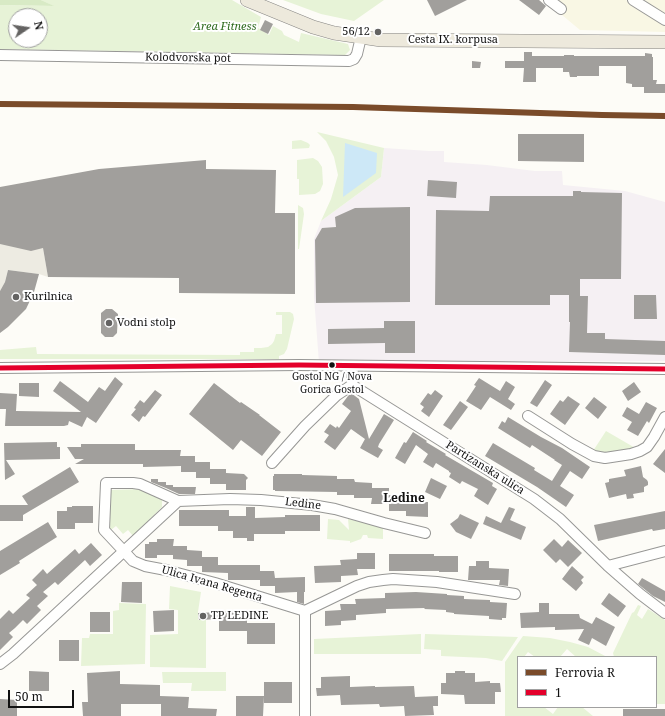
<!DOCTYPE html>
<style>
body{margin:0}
#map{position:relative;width:665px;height:716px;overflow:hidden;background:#fdfcf7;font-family:"Noto Serif",serif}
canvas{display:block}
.legend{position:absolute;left:517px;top:656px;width:140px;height:52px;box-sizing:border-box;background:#fff;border:1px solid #a0a0a0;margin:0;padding:5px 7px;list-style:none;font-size:12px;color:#111}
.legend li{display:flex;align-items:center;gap:8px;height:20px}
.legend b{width:20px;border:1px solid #a0a0a0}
.north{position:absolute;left:8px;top:8px;width:40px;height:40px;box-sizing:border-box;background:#fff;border:1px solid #a0a0a0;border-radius:50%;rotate:77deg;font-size:11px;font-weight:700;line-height:16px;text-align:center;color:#111}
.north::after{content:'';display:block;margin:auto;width:14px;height:18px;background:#646362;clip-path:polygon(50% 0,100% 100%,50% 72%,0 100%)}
.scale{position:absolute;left:8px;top:690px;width:66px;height:18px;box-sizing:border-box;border:2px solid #111;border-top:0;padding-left:5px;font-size:12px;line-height:14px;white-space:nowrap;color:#111;-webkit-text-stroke:3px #fff;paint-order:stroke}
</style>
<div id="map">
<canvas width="665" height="716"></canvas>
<ul class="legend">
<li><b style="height:5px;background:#7a4b2a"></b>Ferrovia R</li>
<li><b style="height:5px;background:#e4002b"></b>1</li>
</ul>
<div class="north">N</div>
<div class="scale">50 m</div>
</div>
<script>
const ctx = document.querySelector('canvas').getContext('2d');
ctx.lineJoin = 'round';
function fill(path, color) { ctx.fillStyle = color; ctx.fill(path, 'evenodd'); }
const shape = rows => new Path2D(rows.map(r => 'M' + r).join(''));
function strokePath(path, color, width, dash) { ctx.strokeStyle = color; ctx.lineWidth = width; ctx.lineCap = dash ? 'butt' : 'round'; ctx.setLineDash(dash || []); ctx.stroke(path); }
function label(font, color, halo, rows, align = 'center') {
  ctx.font = font + ' "Noto Serif",serif'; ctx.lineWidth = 4; ctx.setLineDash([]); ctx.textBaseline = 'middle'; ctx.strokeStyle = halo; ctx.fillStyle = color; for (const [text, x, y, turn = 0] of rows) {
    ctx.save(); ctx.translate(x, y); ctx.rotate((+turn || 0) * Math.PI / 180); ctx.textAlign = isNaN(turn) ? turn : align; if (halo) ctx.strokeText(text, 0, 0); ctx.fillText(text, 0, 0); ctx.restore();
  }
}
fill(shape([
 [384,148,429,151,444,151,444,162,487,165,535,171,562,171,563,185,625,191,665,202,665,361,319,363,314,297,314,239,321,221,381,177]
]), '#f5f0f3');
fill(shape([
 [556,0,626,0,665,25,665,32,580,30,562,15,565,8],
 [633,0,665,0,665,20]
]), '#f9f7e4');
fill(shape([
 [41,0,232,0,261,17,258,28,269,35,273,26,282,31,284,35,299,42,301,33,348,44,350,50,345,55,0,49,0,5,53,6],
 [16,16,40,16,40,40,16,40],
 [283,0,384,0,354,21,321,14],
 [317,132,384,148,381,177,321,221,331,199,338,175,334,157,326,141],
 [301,140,308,143,310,145,309,148,292,149,292,141],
 [313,158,318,161,322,167,323,184,320,191,315,194,299,195,299,179,297,179,297,160],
 [298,205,303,208,304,214,299,249,298,249],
 [276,312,290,312,293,314,294,319,287,349,284,354,279,356,279,359,0,359,0,350,36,347,37,354,240,355,240,352,254,352,254,348,261,348,268,347,272,344,274,341,276,334,282,334,282,315,276,315],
 [606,431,637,449,610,455,593,451],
 [144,489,162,496,162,507,133,536,128,530,123,534,116,526,111,530,107,524,110,490],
 [328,519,339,520,349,530,348,519,383,527,383,539,368,538,367,535,363,535,361,539,350,543,350,541,327,539],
 [170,586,201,592,198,612,198,620,206,620,206,668,150,667,150,635,178,634,178,610,169,609],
 [119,603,146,604,145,664,81,666,82,638,89,638,90,634,113,634,113,611,119,610],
 [638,605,641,606,637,615,642,619,648,609,665,620,665,704,656,704,656,657,614,657,613,653,632,613,634,612],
 [421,634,421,654,314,654,314,639],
 [425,634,518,637,502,661,486,658,441,656,441,650,424,649],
 [523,636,550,638,570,642,588,647,607,657,576,657,567,649,560,657,535,657,528,652,524,657,518,657,518,707,544,707,553,714,558,707,582,707,593,716,505,716,505,662],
 [162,672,226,672,226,691,191,691,192,683,163,683]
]), '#e7f3d7');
fill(shape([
 [0,0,41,0,54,6,0,5]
]), '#d8eac5');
fill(shape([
 [0,233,43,248,48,277,39,274,8,270,5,282,0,291]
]), '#edebe2');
fill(shape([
 [345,143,377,153,376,173,343,197]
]), '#cde8f7');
fill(shape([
 [427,0,467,0,435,16],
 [519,0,539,0,546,6,539,15],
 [265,20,273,24,268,34,260,30],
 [524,52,532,52,532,56,564,56,564,55,574,55,574,56,645,56,645,53,652,54,652,57,653,57,653,80,657,80,656,84,665,84,665,93,644,93,644,87,632,87,632,84,626,83,626,66,599,66,599,76,577,76,577,77,570,77,569,72,563,72,563,68,536,68,536,82,523,82,524,68,505,68,505,61,524,61],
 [472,61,481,62,480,68,472,68],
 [518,134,584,134,584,162,518,161],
 [206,160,206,169,276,170,275,213,295,213,295,294,179,293,179,278,48,277,43,248,31,251,0,244,0,187,99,169],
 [428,180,457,182,456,198,427,196],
 [573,191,581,191,581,192,622,193,621,279,580,279,580,296,588,296,587,333,605,333,605,339,665,341,665,355,569,352,570,322,569,322,569,295,550,295,550,305,435,305,436,210,489,211,490,196,573,196],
 [410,207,410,302,316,303,315,240,322,228,336,227,335,217,355,208],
 [8,270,39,274,34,292,26,309,8,327,0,333,0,291,5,282],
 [634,295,656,295,657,319,634,319],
 [106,309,112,309,118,314,117,333,113,337,105,337,101,333,101,313],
 [384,321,415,321,415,353,385,353,385,343,328,344,328,329,384,328],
 [115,377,123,384,96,423,87,417,82,427,69,421,68,425,64,426,5,426,6,409,0,409,0,393,17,394,16,411,81,412,53,391,60,381,88,402,99,387,105,391],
 [479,378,500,391,506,381,515,387,508,399,515,404,511,410,490,397,481,410,466,401,476,386,474,385],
 [545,380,552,385,537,407,530,403],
 [634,382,641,392,628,401,622,391],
 [19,383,39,383,39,397,19,396],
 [214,383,240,403,241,402,260,415,259,415,281,432,262,456,241,440,233,450,189,414],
 [155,390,162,395,145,417,143,416,139,422,131,415,136,409,134,408,140,400,144,403],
 [435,390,443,396,429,417,421,411,424,407,420,404,428,393,431,395],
 [351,393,359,399,369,439,384,414,394,420,379,444,378,447,383,450,378,458,360,448,365,439,351,429,335,450,324,442,329,435,324,432,330,424,336,428,337,426,339,428,351,411,342,404,348,396],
 [568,396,580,404,565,425,550,414,560,400,563,402],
 [594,397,607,407,598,419,585,408],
 [460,401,468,407,451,430,443,425],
 [646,402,657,408,649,423,647,421,638,436,627,430,632,422,622,416,627,407,639,414],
 [508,417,541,437,562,448,590,467,582,479,570,471,560,486,574,495,566,507,537,487,485,456,493,443,535,468,534,470,552,481,562,465,554,460,555,460,532,445,530,448,498,428,502,421,505,423],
 [413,432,427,441,426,442,446,454,445,455,493,483,492,486,497,489,488,505,474,496,478,489,462,481,460,484,449,477,451,473,449,472,449,471,436,463,433,468,423,462,428,454,416,445,405,464,395,458,404,442,406,443],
 [57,442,57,447,60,447,60,459,6,460,15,474,5,480,4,443],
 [81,444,135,444,135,450,181,450,180,456,195,456,195,462,210,462,210,469,226,469,226,473,244,474,248,478,246,480,246,490,226,490,226,484,210,484,210,478,196,478,196,472,181,472,181,466,143,467,143,464,75,464,84,459,75,459,67,447,81,447],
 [665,449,665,473,653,464],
 [641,466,643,477,647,480,648,482,648,485,644,487,644,492,633,494,634,498,627,499,626,494,609,498,605,483,609,482,609,479,626,476,624,470],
 [70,467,79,482,23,515,23,521,0,521,0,505,28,505,22,496],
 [274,474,302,474,302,475,337,476,337,479,354,479,355,482,372,483,372,488,389,488,389,495,406,495,406,502,428,502,428,517,406,516,406,511,389,511,389,504,371,504,372,498,354,498,354,495,337,495,337,492,275,491,275,490,273,490,273,476,274,476],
 [431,478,447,486,440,499,425,492],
 [151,479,158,479,158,482,166,482,166,488,151,482],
 [166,485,173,485,173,487,196,487,195,494,179,494,166,488],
 [72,506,93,506,93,523,75,523,75,529,57,529,57,511,67,511,67,507,72,507],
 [246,507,255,507,255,518,285,517,285,515,320,515,320,531,285,531,285,534,254,534,254,541,247,541,247,538,233,538,233,531,218,531,218,526,179,526,179,510,229,510,229,516,246,516],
 [509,507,515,509,510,520,526,527,521,540,483,524,486,516,501,523],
 [665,511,665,529,653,531,652,529,598,541,594,525],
 [460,514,479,523,471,539,456,532,450,524,458,518],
 [48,522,57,537,19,561,20,563,0,575,0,551],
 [157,539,174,539,173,546,187,546,187,550,202,551,202,557,218,557,218,565,260,565,260,571,274,571,275,578,305,577,305,592,304,592,304,604,297,602,297,592,275,593,275,586,260,586,260,580,228,580,228,573,202,572,202,566,187,566,187,560,173,559,173,555,157,555,157,558,145,558,145,544,149,544,149,542,157,542],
 [554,539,562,547,568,540,582,553,568,567,560,559,556,563,543,550],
 [91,543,102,555,90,566,85,560,58,585,55,582,43,592,48,596,37,606,41,610,27,624,23,620,15,628,9,633,13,637,0,650,0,619,9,610,13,614,30,598,26,595,37,585,32,580,43,569,47,574,75,549,79,554],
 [357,553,375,553,375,569,357,569,358,575,341,576,341,582,315,583,314,566,341,565,340,560,357,559],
 [389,554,434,554,434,556,458,556,458,572,439,572,439,571,389,571],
 [476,561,489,561,489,568,509,569,508,586,499,585,500,580,468,580,469,566,476,566],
 [572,566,584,577,581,580,583,583,576,591,562,579],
 [642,578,665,591,665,602,653,596,638,584],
 [122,582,142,582,142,603,121,602],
 [416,592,447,594,447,595,464,596,464,599,490,600,490,602,507,603,506,618,502,618,502,620,489,619,489,616,454,614,454,613,446,612,446,610,424,609,425,608,386,609,386,613,356,615,356,620,341,621,341,625,325,626,325,611,341,610,340,604,356,604,355,599,385,598,385,593],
 [609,593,626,606,618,617,601,604],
 [539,603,549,603,549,614,579,614,580,618,592,624,596,617,615,627,606,646,592,638,589,645,578,640,584,629,555,630,555,627,521,628,520,613,539,612],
 [174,610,174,631,154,632,153,611],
 [219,611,247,611,247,623,275,623,275,644,247,644,247,631,219,631,219,619,199,620,198,613,219,612],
 [90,612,110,612,110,632,90,632],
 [59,640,79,640,79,661,59,661],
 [29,671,49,672,49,691,29,691],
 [120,671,120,684,160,685,160,696,189,697,188,708,217,709,216,716,161,716,161,704,121,704,121,716,83,716,82,702,88,702,87,673],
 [455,671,465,671,465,673,475,673,475,682,490,681,490,683,500,683,501,692,495,692,495,704,465,704,464,695,441,694,441,683,446,683,446,673,455,673],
 [350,676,350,687,375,686,375,687,414,686,415,697,438,696,438,706,433,706,434,715,405,716,404,706,380,707,379,704,341,705,340,695,317,696,316,688,321,688,321,677],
 [264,682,292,682,292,703,264,703],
 [236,696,264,696,263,716,236,716],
 [0,699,17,700,17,716,0,716],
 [623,709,665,709,665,716,623,716]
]), '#a19f9c');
const minor = shape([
 [549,0,561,9],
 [633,0,665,20],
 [0,55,349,61,354,59,357,54,361,37],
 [353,366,352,385,534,499,560,519,608,566,640,594,665,613],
 [0,368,299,365,665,369],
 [528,416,572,444,594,456,605,458,631,454,640,451,647,447,654,437,665,417],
 [272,463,305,426,337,395,352,385],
 [178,501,140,484,133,483,106,483,104,530,133,561,145,566,166,570,215,583,305,611],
 [608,566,665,551],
 [0,664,13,654,178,501,230,499,261,500,312,505,335,509,384,523,425,533],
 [305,716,305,611,357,586,369,582,383,580,393,579,437,582,515,594]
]);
const major = shape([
 [247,0,313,27,334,33,361,37,381,40,665,42]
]);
strokePath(minor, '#979795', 12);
strokePath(major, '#858482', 14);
strokePath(minor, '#fffffe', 10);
strokePath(major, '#ede9dc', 13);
strokePath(shape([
 [0,368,299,365,665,369]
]), '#e4002b', 5);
strokePath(shape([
 [0,104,353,107,602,115,665,116]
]), '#7a4b2a', 6);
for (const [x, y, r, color] of [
 [378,32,4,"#646362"],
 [16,297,4,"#646362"],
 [109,323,4,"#646362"],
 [332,365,3.5,"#111"],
 [203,616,4,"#646362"]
]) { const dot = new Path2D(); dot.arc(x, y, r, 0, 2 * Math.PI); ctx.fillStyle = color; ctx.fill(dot); strokePath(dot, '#fff', 1.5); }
label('10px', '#111', '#fff', [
 ["Gostol NG / Nova",332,377],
 ["Gorica Gostol",332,390]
]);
label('italic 11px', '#2f6b1f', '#fff', [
 ["Area Fitness",225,27]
]);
label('11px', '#111', '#fff', [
 ["56/12",370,32,"right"],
 ["Kurilnica",24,297],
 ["Vodni stolp",117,323],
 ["TP LEDINE",211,616]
], 'left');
label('11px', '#111', '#fff', [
 ["Cesta IX. korpusa",453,40],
 ["Kolodvorska pot",188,58,1],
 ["Partizanska ulica",485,468,32],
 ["Ledine",303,504,7],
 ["Ulica Ivana Regenta",212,584,16]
]);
label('bold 12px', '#111', '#fff', [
 ["Ledine",404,499]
]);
</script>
